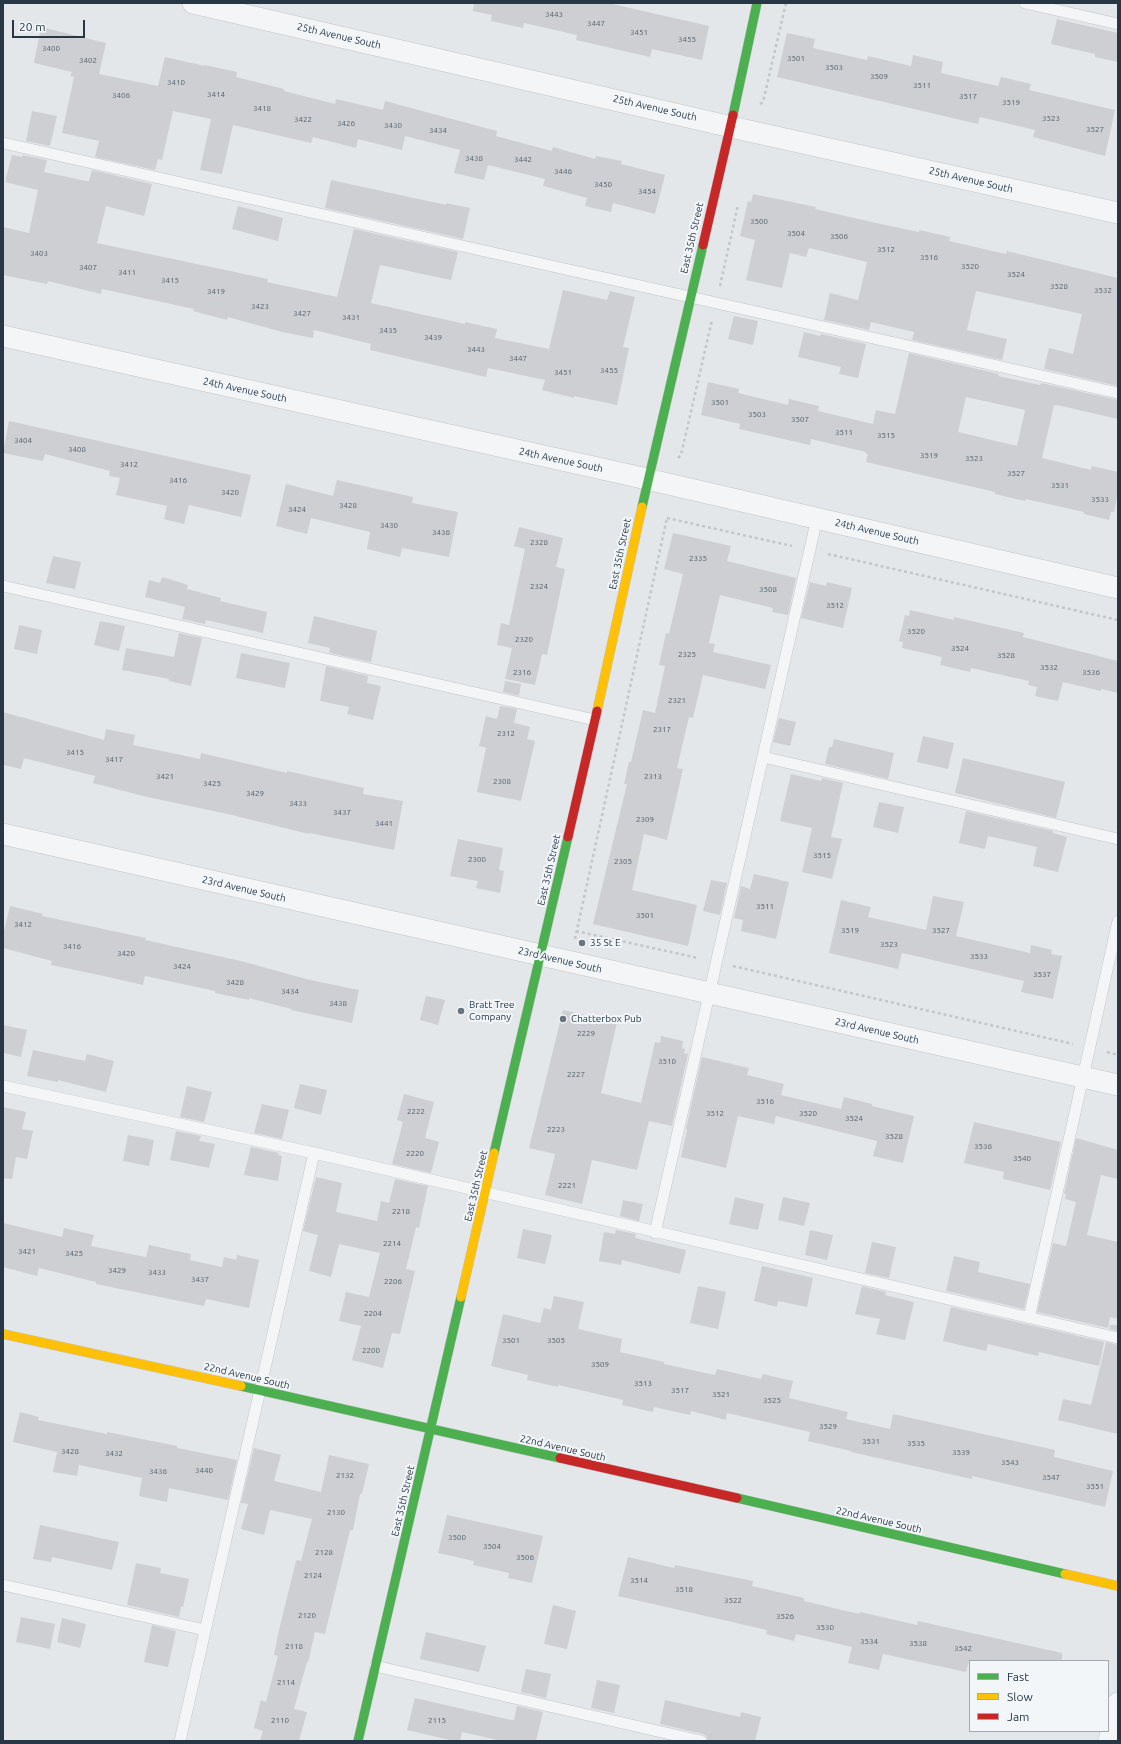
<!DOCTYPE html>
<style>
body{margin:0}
#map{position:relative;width:1121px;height:1744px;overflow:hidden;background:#e4e7ea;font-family:Ubuntu,sans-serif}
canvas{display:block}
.frame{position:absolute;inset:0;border:4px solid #283745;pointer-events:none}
.legend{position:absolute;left:969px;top:1660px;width:140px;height:72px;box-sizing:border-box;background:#f2f6f9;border:1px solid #a1aab1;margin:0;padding:5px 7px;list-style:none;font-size:12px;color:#283745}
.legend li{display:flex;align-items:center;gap:8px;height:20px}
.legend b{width:20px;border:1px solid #a1aab1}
.scale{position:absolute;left:12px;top:20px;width:73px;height:18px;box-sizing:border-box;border:2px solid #283745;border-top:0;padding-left:5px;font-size:12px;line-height:14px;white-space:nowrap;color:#283745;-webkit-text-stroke:3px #f2f6f9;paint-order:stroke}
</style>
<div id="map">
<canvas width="1121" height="1744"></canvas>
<div class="frame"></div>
<ul class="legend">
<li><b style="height:5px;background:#4caf50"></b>Fast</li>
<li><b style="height:5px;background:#ffc107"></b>Slow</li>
<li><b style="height:5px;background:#c62828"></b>Jam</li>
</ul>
<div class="scale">20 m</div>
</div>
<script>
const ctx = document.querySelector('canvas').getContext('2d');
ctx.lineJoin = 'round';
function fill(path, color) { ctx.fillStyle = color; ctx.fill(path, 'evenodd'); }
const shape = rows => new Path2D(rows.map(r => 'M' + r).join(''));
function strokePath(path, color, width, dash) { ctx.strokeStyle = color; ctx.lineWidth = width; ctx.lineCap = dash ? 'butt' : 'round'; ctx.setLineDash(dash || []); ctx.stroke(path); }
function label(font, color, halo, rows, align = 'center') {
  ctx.font = font + ' Ubuntu,sans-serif'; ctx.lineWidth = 4; ctx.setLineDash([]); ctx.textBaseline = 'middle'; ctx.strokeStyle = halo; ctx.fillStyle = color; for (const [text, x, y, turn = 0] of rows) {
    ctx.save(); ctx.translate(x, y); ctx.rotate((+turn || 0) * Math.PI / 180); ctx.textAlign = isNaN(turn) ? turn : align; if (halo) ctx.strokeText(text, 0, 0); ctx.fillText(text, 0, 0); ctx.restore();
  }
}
fill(shape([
 [474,3,608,3,709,26,702,60,652,49,650,57,576,40,577,35,524,23,523,28,491,21,492,15,473,11],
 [1057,19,1118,33,1118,62,1095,57,1095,54,1051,44],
 [41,27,106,43,99,74,158,86,165,57,205,66,205,65,237,72,236,77,284,89,284,91,335,104,336,99,383,110,385,101,497,131,496,136,552,151,553,147,595,159,596,156,622,161,621,164,665,175,655,214,613,203,611,212,585,206,587,198,543,186,545,179,488,165,484,180,454,173,460,150,405,136,402,150,358,139,356,148,313,137,311,143,233,125,222,174,200,170,211,119,173,111,162,160,158,159,155,170,95,157,99,141,62,133,74,77,70,76,72,72,34,63],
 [787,33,815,39,813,48,867,60,868,56,911,66,913,55,943,62,941,73,998,86,1001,77,1031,84,1029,90,1115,110,1105,156,1033,137,1035,130,980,117,978,124,777,77],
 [32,111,57,116,50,146,26,141],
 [12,155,22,157,23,155,47,160,44,172,86,181,89,181,92,170,152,184,144,216,106,206,97,243,268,279,267,282,337,297,354,229,458,252,451,280,380,265,371,303,465,324,465,322,497,329,495,338,549,349,563,290,607,300,610,291,635,297,623,347,629,348,617,405,574,396,574,398,542,390,545,380,488,368,486,377,370,350,371,344,314,330,313,338,282,332,228,317,227,320,193,311,194,309,102,289,101,294,48,281,47,284,3,275,3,227,29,233,38,190,5,182],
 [331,180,446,205,446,203,470,208,463,239,325,208],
 [753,194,816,207,815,209,876,223,919,232,919,230,950,237,949,241,1006,254,1007,251,1118,278,1118,386,1044,369,1049,348,1073,354,1082,314,976,291,967,330,1007,339,1002,360,912,340,914,332,871,322,869,330,824,320,830,293,858,300,867,262,809,248,806,257,790,253,782,288,746,280,755,240,740,236,748,201,751,202],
 [238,206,283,218,278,241,232,229],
 [734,316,758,321,753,345,728,339],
 [804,332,820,336,821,334,866,344,858,378,839,374,841,367,798,357],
 [909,353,999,374,998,376,1040,385,1041,383,1118,400,1118,419,1057,405,1057,406,1054,405,1042,458,1091,470,1092,466,1118,472,1118,493,1114,512,1111,512,1109,520,1084,514,1084,512,1026,499,1025,501,995,494,995,492,866,462,868,454,866,454,866,452,811,439,810,445,739,429,740,424,701,415,708,382,739,389,738,393,788,405,789,399,819,406,818,411,873,424,876,410,895,414],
 [966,397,1025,410,1017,446,958,432],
 [9,421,251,475,241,517,189,505,184,524,164,519,167,506,116,495,120,478,109,476,110,471,45,454,43,461,3,453],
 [337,480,413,497,412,503,458,512,449,557,402,548,400,557,367,549,370,532,311,518,307,534,276,526,286,484,333,496],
 [519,527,563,538,556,567,565,569,547,655,542,654,535,685,505,679,512,648,497,645,501,623,509,625,525,549,514,546],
 [673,533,731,546,727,561,796,578,788,615,772,612,773,608,720,595,709,643,715,644,713,652,771,665,765,689,703,675,693,718,689,717,677,768,683,769,667,840,644,834,632,890,697,905,688,946,593,924,627,784,624,784,629,762,631,762,643,710,655,713,665,666,659,665,666,633,669,634,683,574,664,569],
 [53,556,81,562,75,589,46,583],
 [162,577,188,585,187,589,221,598,220,601,267,612,263,633,206,620,205,624,182,619,185,607,145,597,149,580,160,583],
 [810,582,826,586,827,582,852,588,843,628,801,618],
 [910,610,954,620,954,617,1024,633,1023,637,1118,661,1118,693,1101,689,1101,691,1063,682,1058,701,1035,696,1037,687,1028,685,1029,681,971,668,970,672,940,665,942,657,902,648,903,642,899,641,905,615,909,616],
 [314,616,377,631,371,662,329,653,330,648,308,643],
 [100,621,125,626,119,651,94,645],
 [19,625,42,630,37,654,14,649],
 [179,633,202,638,191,686,169,681,169,679,122,670,126,648,174,657],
 [241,653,290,663,285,688,236,678],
 [326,666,368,676,367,683,381,686,373,720,347,714,349,707,320,701],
 [505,681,521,684,519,696,503,692],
 [500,706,517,709,514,723,530,727,527,739,535,741,521,801,477,792,486,748,479,746,486,716,497,719],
 [3,712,104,740,106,729,135,735,133,745,200,759,201,753,287,773,287,771,364,788,363,794,403,801,394,850,309,833,309,834,232,815,143,796,93,783,95,776,24,758,21,769,3,765],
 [779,718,796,722,790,746,773,742],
 [923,736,954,743,948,769,917,762],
 [834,739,894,753,888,779,825,764,829,747,832,747],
 [963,758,1065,782,1056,818,955,793],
 [791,774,821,781,822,778,843,783,831,837,842,839,832,879,802,872,812,828,780,821],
 [879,802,904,807,898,833,873,827],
 [966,811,1053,831,1053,833,1067,837,1058,872,1033,866,1037,847,988,836,985,849,959,843],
 [458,839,503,848,499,870,504,871,500,893,476,888,478,881,450,876],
 [754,874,789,882,776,939,741,931,743,920,734,918,741,886,750,889],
 [711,880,727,883,720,915,703,911],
 [933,896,964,902,956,936,1030,953,1031,945,1052,950,1051,954,1062,956,1053,999,1021,992,1024,981,902,953,898,969,829,953,841,900,871,907,868,917,926,930],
 [10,906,43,914,42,916,146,938,145,940,241,961,310,980,359,990,352,1023,291,1010,291,1009,249,998,249,1000,215,993,215,991,145,976,143,985,104,976,51,965,52,961,3,948,3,935],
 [426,996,445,1000,438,1025,420,1020],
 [563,1010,617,1022,601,1093,641,1103,655,1042,660,1043,661,1036,683,1041,682,1048,685,1049,684,1053,688,1054,672,1126,649,1121,637,1170,592,1160,582,1204,545,1195,555,1154,529,1148],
 [3,1025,27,1030,21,1057,3,1053],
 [33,1050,85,1061,87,1054,114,1061,106,1092,58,1080,58,1082,27,1076],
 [702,1057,749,1068,747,1075,784,1084,781,1095,841,1109,844,1097,872,1104,872,1106,914,1116,903,1163,873,1156,877,1141,776,1116,774,1124,738,1116,726,1168,681,1157,687,1130,686,1129],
 [300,1084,327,1090,321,1115,294,1108],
 [187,1086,212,1092,204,1122,180,1117],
 [404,1094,434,1102,425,1138,439,1142,431,1173,392,1164,403,1122,397,1120],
 [262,1104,289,1110,282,1139,254,1133],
 [3,1107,26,1112,22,1129,33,1131,27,1159,16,1157,12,1179,3,1178],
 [974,1122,1061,1142,1050,1190,1003,1179,1004,1172,964,1163],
 [176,1131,201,1136,199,1141,215,1144,209,1168,170,1160],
 [128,1135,154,1140,149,1166,123,1161],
 [1076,1138,1118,1150,1118,1179,1101,1175,1087,1235,1118,1242,1118,1319,1110,1317,1108,1328,1037,1312,1053,1243,1066,1246,1076,1202,1065,1199,1066,1194,1064,1194],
 [251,1147,279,1153,278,1155,282,1156,278,1181,244,1175],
 [316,1177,342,1183,336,1212,377,1221,381,1201,389,1203,395,1179,428,1186,419,1228,416,1227,406,1269,415,1271,400,1334,392,1333,383,1368,352,1360,361,1326,339,1321,346,1292,369,1297,380,1253,339,1244,331,1277,309,1271,318,1235,303,1231],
 [735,1197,764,1204,758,1230,729,1224],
 [783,1197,810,1203,804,1226,778,1220],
 [623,1200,643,1204,639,1221,620,1216],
 [3,1223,62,1237,64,1228,94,1235,91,1246,146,1257,149,1245,191,1254,190,1260,222,1267,224,1257,236,1260,237,1255,259,1260,249,1308,206,1299,204,1306,96,1284,96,1282,39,1268,37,1276,3,1267],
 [523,1229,552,1235,545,1264,517,1258],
 [616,1230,636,1234,635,1238,686,1250,680,1274,622,1260,621,1265,599,1261,604,1232,615,1234],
 [810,1230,833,1235,827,1260,805,1255],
 [872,1242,896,1247,889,1278,865,1273],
 [954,1256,980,1262,978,1272,1030,1284,1024,1309,946,1291],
 [762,1266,813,1278,807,1307,778,1301,777,1307,754,1301],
 [698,1286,726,1292,718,1329,690,1323],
 [862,1286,886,1292,885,1295,914,1302,905,1340,876,1334,880,1319,855,1314],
 [554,1296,584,1302,578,1329,622,1339,620,1352,664,1362,664,1364,715,1375,717,1369,761,1379,763,1374,793,1381,789,1398,848,1412,846,1419,890,1429,893,1414,1055,1450,1054,1457,1113,1471,1105,1507,972,1476,972,1479,851,1452,851,1451,808,1441,810,1432,727,1413,726,1420,691,1411,690,1415,654,1407,653,1412,622,1405,623,1400,558,1385,558,1387,527,1380,528,1375,491,1366,503,1314,540,1323,544,1308,551,1310],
 [951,1307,1104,1342,1099,1366,1039,1352,1038,1356,988,1344,986,1351,943,1341],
 [1110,1325,1118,1325,1118,1331,1109,1329],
 [1106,1342,1118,1345,1118,1434,1058,1420,1063,1399,1091,1405],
 [20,1412,39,1417,38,1420,107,1434,107,1432,177,1446,177,1448,237,1460,228,1500,169,1488,167,1502,139,1496,142,1478,79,1465,77,1476,53,1472,57,1452,13,1442],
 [254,1448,281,1455,274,1481,321,1492,329,1455,369,1464,362,1494,360,1494,353,1530,350,1530,325,1634,315,1632,308,1663,307,1662,294,1709,307,1712,299,1741,260,1741,263,1731,254,1728,261,1700,266,1702,278,1656,274,1655,279,1630,296,1561,298,1560,301,1561,312,1519,270,1510,264,1535,241,1529,248,1504,241,1503],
 [447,1515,543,1536,532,1583,508,1578,509,1573,473,1565,474,1561,438,1553],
 [40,1525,119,1542,112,1570,52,1557,51,1562,33,1559],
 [628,1557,674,1568,675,1565,753,1581,752,1586,804,1598,804,1601,859,1614,860,1612,917,1625,918,1621,1062,1653,1062,1661,969,1661,966,1672,883,1654,879,1670,848,1663,852,1647,796,1634,794,1641,766,1634,767,1630,618,1596],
 [136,1563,161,1568,160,1573,189,1579,183,1607,181,1606,179,1617,127,1605],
 [553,1605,576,1611,567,1649,544,1644],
 [21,1617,55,1624,50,1649,16,1642],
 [62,1618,86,1624,80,1648,57,1642],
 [152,1625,176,1631,168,1667,144,1662],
 [426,1632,486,1646,479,1672,420,1659],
 [526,1669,551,1674,546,1698,521,1692],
 [597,1680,620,1685,614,1713,591,1708],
 [415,1698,511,1720,514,1720,517,1706,543,1712,536,1741,502,1741,462,1732,460,1741,454,1741,407,1730],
 [665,1700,740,1717,741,1712,761,1717,755,1741,708,1741,706,1736,703,1734,660,1724]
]), '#cdcfd2');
const lane = shape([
 [1025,3,1118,24],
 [3,143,1118,393],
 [3,586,595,720],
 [763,757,1118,839],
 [3,1086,314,1153,1118,1338],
 [655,1233,817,518],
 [1029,1318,1118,921],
 [3,1585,205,1630],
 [375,1666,701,1741],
 [180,1741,314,1153]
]);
const street = shape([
 [193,3,749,131,1118,213],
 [3,336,625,474,1118,588],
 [3,834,1118,1085],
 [1109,1741,1118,1703]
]);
const fast = shape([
 [733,115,757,3],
 [642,507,703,245],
 [494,1153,568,837],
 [241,1386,560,1458],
 [737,1498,1065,1574],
 [358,1741,461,1297]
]);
const slow = shape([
 [597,711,642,507],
 [461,1297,494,1153],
 [3,1334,241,1386],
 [1065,1574,1118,1586]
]);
const jam = shape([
 [703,245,733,115],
 [568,837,597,711],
 [560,1458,737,1498]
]);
strokePath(lane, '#c2c5c8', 12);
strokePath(street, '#c2c5c8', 22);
strokePath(fast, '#c2c5c8', 10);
strokePath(slow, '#c2c5c8', 10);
strokePath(jam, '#c2c5c8', 10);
strokePath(shape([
 [760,104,763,102,786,3],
 [720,286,738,205],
 [678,458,681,455,712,320],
 [667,518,792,546],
 [828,554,1118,620],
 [576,931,698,958],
 [575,939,667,518],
 [733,966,1073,1044],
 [1107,1052,1118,1055]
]), '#c2c7c9', 2.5, [3, 3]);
strokePath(lane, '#f3f5f6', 11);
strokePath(street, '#f3f5f6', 21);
strokePath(fast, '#4caf50', 9);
strokePath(slow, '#ffc107', 9);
strokePath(jam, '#c62828', 9);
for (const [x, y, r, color] of [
 [582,943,4,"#6a757f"],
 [461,1011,4,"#6a757f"],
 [563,1019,4,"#6a757f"]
]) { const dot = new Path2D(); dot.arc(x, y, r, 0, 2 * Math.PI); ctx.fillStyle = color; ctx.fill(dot); strokePath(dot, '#f2f6f9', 1.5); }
label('8px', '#525e69', null, [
 ["3443",554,14],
 ["3447",596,23],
 ["3451",639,32],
 ["3455",687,39],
 ["3400",51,48],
 ["3501",796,58],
 ["3402",88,60],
 ["3503",834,67],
 ["3509",879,76],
 ["3410",176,82],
 ["3511",922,85],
 ["3414",216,94],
 ["3406",121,95],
 ["3517",968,96],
 ["3519",1011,102],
 ["3418",262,108],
 ["3523",1051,118],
 ["3422",303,119],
 ["3426",346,123],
 ["3430",393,125],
 ["3527",1095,129],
 ["3434",438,130],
 ["3438",474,158],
 ["3442",523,159],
 ["3446",563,171],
 ["3450",603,184],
 ["3454",647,191],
 ["3500",759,221],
 ["3504",796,233],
 ["3506",839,236],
 ["3512",886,249],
 ["3403",39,253],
 ["3516",929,257],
 ["3520",970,266],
 ["3407",88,267],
 ["3411",127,272],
 ["3524",1016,274],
 ["3415",170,280],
 ["3528",1059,286],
 ["3532",1103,290],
 ["3419",216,291],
 ["3423",260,306],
 ["3427",302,313],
 ["3431",351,317],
 ["3435",388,330],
 ["3439",433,337],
 ["3443",476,349],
 ["3447",518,358],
 ["3455",609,370],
 ["3451",563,372],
 ["3501",720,402],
 ["3503",757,414],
 ["3507",800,419],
 ["3511",844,432],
 ["3515",886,435],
 ["3404",23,440],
 ["3408",77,449],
 ["3519",929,455],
 ["3523",974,458],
 ["3412",129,464],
 ["3527",1016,473],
 ["3416",178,480],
 ["3531",1060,485],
 ["3420",230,492],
 ["3533",1100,499],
 ["3428",348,505],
 ["3424",297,509],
 ["3430",389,525],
 ["3436",441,532],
 ["2328",539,542],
 ["2335",698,558],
 ["2324",539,586],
 ["3508",768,589],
 ["3512",835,605],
 ["3520",916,631],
 ["2320",524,639],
 ["3524",960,648],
 ["2325",687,654],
 ["3528",1006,655],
 ["3532",1049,667],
 ["2316",522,672],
 ["3536",1091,672],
 ["2321",677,700],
 ["2317",662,729],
 ["2312",506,733],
 ["3415",75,752],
 ["3417",114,759],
 ["3421",165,776],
 ["2313",653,776],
 ["2308",502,781],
 ["3425",212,783],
 ["3429",255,793],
 ["3433",298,803],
 ["3437",342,812],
 ["2309",645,819],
 ["3441",384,823],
 ["3515",822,855],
 ["2300",477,859],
 ["2305",623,861],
 ["3511",765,906],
 ["3501",645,915],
 ["3412",23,924],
 ["3519",850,930],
 ["3527",941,930],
 ["3523",889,944],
 ["3416",72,946],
 ["3420",126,953],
 ["3533",979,956],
 ["3424",182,966],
 ["3537",1042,974],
 ["3428",235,982],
 ["3434",290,991],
 ["3438",338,1003],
 ["2229",586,1033],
 ["3510",667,1061],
 ["2227",576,1074],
 ["3516",765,1101],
 ["2222",416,1111],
 ["3512",715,1113],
 ["3520",808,1113],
 ["3524",854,1118],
 ["2223",556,1129],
 ["3528",894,1136],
 ["3536",983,1146],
 ["2220",415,1153],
 ["3540",1022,1158],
 ["2221",567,1185],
 ["2218",401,1211],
 ["2214",392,1243],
 ["3421",27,1251],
 ["3425",74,1253],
 ["3429",117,1270],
 ["3433",157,1272],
 ["3437",200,1279],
 ["2206",393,1281],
 ["2204",373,1313],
 ["3501",511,1340],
 ["3505",556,1340],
 ["2200",371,1350],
 ["3509",600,1364],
 ["3513",643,1383],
 ["3517",680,1390],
 ["3521",721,1394],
 ["3525",772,1400],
 ["3529",828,1426],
 ["3531",871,1441],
 ["3535",916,1443],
 ["3428",70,1451],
 ["3539",961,1452],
 ["3432",114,1453],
 ["3543",1010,1462],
 ["3440",204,1470],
 ["3436",158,1471],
 ["2132",345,1475],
 ["3547",1051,1477],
 ["3551",1095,1486],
 ["2130",336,1512],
 ["3500",457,1537],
 ["3504",492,1546],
 ["2128",324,1552],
 ["3506",525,1557],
 ["2124",313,1575],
 ["3514",639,1580],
 ["3518",684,1589],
 ["3522",733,1600],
 ["2120",307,1615],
 ["3526",785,1616],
 ["3530",825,1627],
 ["3534",869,1641],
 ["3538",918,1643],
 ["2118",294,1646],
 ["3542",963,1648],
 ["2114",286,1682],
 ["2110",280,1720],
 ["2115",437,1720]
]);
label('10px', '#283745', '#f2f6f9', [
 ["25th Avenue South",339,36,13],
 ["25th Avenue South",655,108,13],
 ["25th Avenue South",971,180,13],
 ["East 35th Street",692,238,-77],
 ["24th Avenue South",245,390,12],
 ["24th Avenue South",561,460,12],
 ["24th Avenue South",877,532,13],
 ["East 35th Street",620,554,-78],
 ["East 35th Street",549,870,-77],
 ["23rd Avenue South",244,889,13],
 ["23rd Avenue South",560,960,13],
 ["23rd Avenue South",877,1031,13],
 ["East 35th Street",476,1186,-77],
 ["22nd Avenue South",247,1376,13],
 ["22nd Avenue South",563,1448,13],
 ["East 35th Street",403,1501,-77],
 ["22nd Avenue South",879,1520,13]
]);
label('10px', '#283745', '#f2f6f9', [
 ["35 St E",590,943],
 ["Bratt Tree",469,1005],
 ["Company",469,1017],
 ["Chatterbox Pub",571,1019]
], 'left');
</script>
